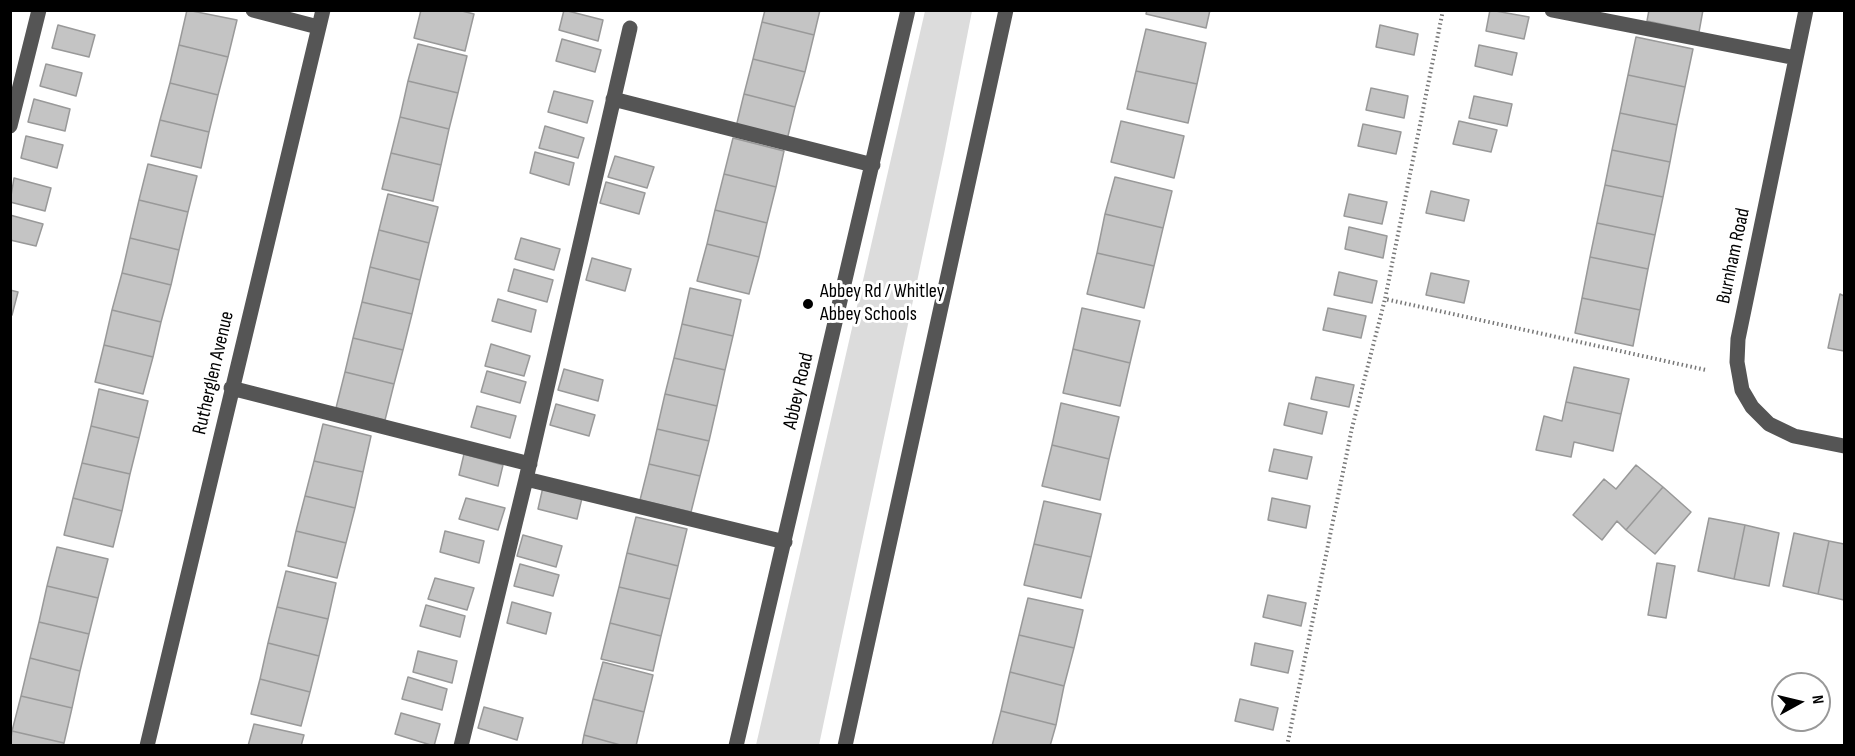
<!DOCTYPE html>
<style>
body{margin:0}
#map{position:relative;width:1855px;height:756px;overflow:hidden;background:#fff;font-family:"Sofia Sans Condensed",sans-serif}
canvas{display:block}
.frame{position:absolute;inset:0;border:12px solid #000;pointer-events:none}
.north{position:absolute;left:1771px;top:672px;width:60px;height:60px;box-sizing:border-box;background:#fff;border:2px solid #999;border-radius:50%;rotate:82deg;font-size:16px;font-weight:700;line-height:24px;text-align:center;color:#000}
.north::after{content:'';display:block;margin:auto;width:21px;height:27px;background:#000;clip-path:polygon(50% 0,100% 100%,50% 72%,0 100%)}
</style>
<div id="map">
<canvas width="1855" height="756"></canvas>
<div class="frame"></div>
<div class="north">N</div>
</div>
<script>
const ctx = document.querySelector('canvas').getContext('2d');
ctx.lineJoin = 'round';
function fill(path, color) { ctx.fillStyle = color; ctx.fill(path, 'evenodd'); }
const shape = rows => new Path2D(rows.map(r => 'M' + r).join(''));
function strokePath(path, color, width, dash) { ctx.strokeStyle = color; ctx.lineWidth = width; ctx.lineCap = dash ? 'butt' : 'round'; ctx.setLineDash(dash || []); ctx.stroke(path); }
function label(font, color, halo, rows, align = 'center') {
  ctx.font = font + ' "Sofia Sans Condensed",sans-serif'; ctx.lineWidth = 6; ctx.setLineDash([]); ctx.textBaseline = 'middle'; ctx.strokeStyle = halo; ctx.fillStyle = color; for (const [text, x, y, turn = 0] of rows) {
    ctx.save(); ctx.translate(x, y); ctx.rotate((+turn || 0) * Math.PI / 180); ctx.textAlign = isNaN(turn) ? turn : align; if (halo) ctx.strokeText(text, 0, 0); ctx.fillText(text, 0, 0); ctx.restore();
  }
}
fill(shape([
 [925,11,972,11,944,154,819,745,756,745]
]), '#dcdcdc');
const building = shape([
 [187,10,237,20,228,57,179,45,187,10],
 [421,10,458,10,474,14,465,51,414,38,421,10],
 [564,10,603,20,598,41,559,30,564,10],
 [765,10,820,10,814,35,762,22,765,10],
 [1147,10,1210,10,1206,28,1146,14,1147,10],
 [1490,10,1529,17,1524,39,1486,31,1490,10],
 [1649,10,1703,10,1699,32,1647,21,1649,10],
 [762,22,814,35,805,72,753,59,762,22],
 [58,25,95,35,89,57,52,48,58,25],
 [1380,25,1418,34,1414,55,1376,47,1380,25],
 [1146,29,1206,43,1197,84,1136,71,1146,29],
 [1636,37,1693,49,1685,87,1628,75,1636,37],
 [562,39,601,50,595,72,556,61,562,39],
 [418,44,467,56,458,93,408,81,418,44],
 [179,45,228,57,218,95,170,83,179,45],
 [1479,45,1517,53,1512,75,1475,66,1479,45],
 [753,59,805,72,795,107,744,94,753,59],
 [46,64,82,73,76,96,40,86,46,64],
 [1136,71,1197,84,1188,123,1127,109,1136,71],
 [1628,75,1685,87,1677,125,1620,113,1628,75],
 [408,81,458,93,449,129,400,117,408,81],
 [170,83,218,95,209,132,160,120,170,83],
 [1371,88,1408,96,1404,118,1366,110,1371,88],
 [554,91,593,101,587,123,548,112,554,91],
 [744,94,795,107,787,140,736,127,744,94],
 [1474,96,1512,104,1507,126,1469,118,1474,96],
 [34,99,70,109,65,131,28,122,34,99],
 [1620,113,1677,125,1670,162,1612,150,1620,113],
 [400,117,449,129,441,165,391,153,400,117],
 [160,120,209,132,201,168,151,156,160,120],
 [1121,121,1184,136,1174,178,1111,162,1121,121],
 [1459,121,1497,130,1491,152,1453,144,1459,121],
 [1363,124,1401,132,1396,154,1358,146,1363,124],
 [545,126,584,138,578,158,539,148,545,126],
 [26,136,63,145,57,168,21,158,26,136],
 [733,138,784,151,776,187,724,174,733,138],
 [1612,150,1670,162,1663,197,1605,185,1612,150],
 [535,152,574,163,569,185,530,173,535,152],
 [391,153,441,165,433,201,382,189,391,153],
 [615,156,654,167,647,188,608,177,615,156],
 [148,164,197,176,188,212,139,200,148,164],
 [724,174,776,187,767,223,715,210,724,174],
 [1115,177,1172,191,1163,228,1105,214,1115,177],
 [14,178,51,188,45,211,10,202,14,178],
 [606,182,645,193,639,214,600,203,606,182],
 [1605,185,1663,197,1655,235,1597,223,1605,185],
 [1431,191,1469,200,1464,221,1426,213,1431,191],
 [388,194,438,207,429,243,379,230,388,194],
 [1349,194,1387,202,1382,224,1344,216,1349,194],
 [139,200,188,212,179,250,130,238,139,200],
 [715,210,767,223,759,257,707,244,715,210],
 [1105,214,1163,228,1154,266,1097,253,1105,214],
 [10,215,43,224,36,246,10,240,10,215],
 [1597,223,1655,235,1648,269,1590,257,1597,223],
 [1349,227,1387,236,1383,258,1345,249,1349,227],
 [379,230,429,243,420,280,370,267,379,230],
 [130,238,179,250,171,285,122,273,130,238],
 [521,238,560,249,554,270,515,259,521,238],
 [707,244,759,257,749,294,697,281,707,244],
 [1097,253,1154,266,1144,308,1087,294,1097,253],
 [1590,257,1648,269,1640,310,1582,298,1590,257],
 [592,258,631,269,625,291,586,280,592,258],
 [370,267,420,280,412,314,362,302,370,267],
 [514,269,553,280,547,302,508,291,514,269],
 [1339,272,1377,281,1372,303,1334,295,1339,272],
 [122,273,171,285,161,322,112,310,122,273],
 [1431,273,1469,281,1464,303,1426,295,1431,273],
 [690,288,741,300,733,336,682,324,690,288],
 [10,290,18,292,12,315,10,315,10,290],
 [1840,294,1844,296,1844,351,1828,348,1840,294],
 [1582,298,1640,310,1633,346,1575,333,1582,298],
 [498,299,536,310,531,332,492,321,498,299],
 [362,302,412,314,403,350,353,338,362,302],
 [1082,308,1140,321,1130,363,1073,349,1082,308],
 [1328,308,1366,316,1361,338,1323,330,1328,308],
 [112,310,161,322,153,357,104,345,112,310],
 [682,324,733,336,725,370,674,358,682,324],
 [353,338,403,350,394,384,345,372,353,338],
 [491,344,530,356,524,376,485,366,491,344],
 [104,345,153,357,143,394,95,382,104,345],
 [1073,349,1130,363,1120,406,1063,393,1073,349],
 [674,358,725,370,717,406,665,394,674,358],
 [1574,367,1629,379,1621,414,1566,402,1574,367],
 [564,369,603,380,598,401,558,390,564,369],
 [487,371,526,382,520,403,481,392,487,371],
 [345,372,394,384,385,420,336,408,345,372],
 [1316,377,1354,385,1349,407,1311,399,1316,377],
 [99,389,148,401,139,438,91,426,99,389],
 [665,394,717,406,709,441,657,429,665,394],
 [1566,402,1621,414,1613,451,1574,442,1571,457,1536,450,1544,416,1562,421,1566,402],
 [1061,403,1119,417,1109,459,1052,445,1061,403],
 [1289,403,1327,412,1322,434,1284,425,1289,403],
 [556,404,595,415,589,436,550,425,556,404],
 [477,406,516,416,510,438,471,427,477,406],
 [323,424,371,436,363,472,314,461,323,424],
 [91,426,139,438,130,474,82,463,91,426],
 [657,429,709,441,700,476,649,464,657,429],
 [1052,445,1109,459,1100,500,1042,486,1052,445],
 [1274,449,1312,457,1307,479,1269,471,1274,449],
 [464,454,503,465,498,486,459,475,464,454],
 [314,461,363,472,355,508,305,496,314,461],
 [82,463,130,474,122,511,73,498,82,463],
 [649,464,700,476,691,512,640,500,649,464],
 [1636,465,1663,487,1626,530,1617,521,1602,540,1573,515,1604,479,1616,489,1636,465],
 [543,487,582,498,577,519,538,509,543,487],
 [1663,487,1691,512,1655,554,1626,530,1663,487],
 [305,496,355,508,346,543,296,531,305,496],
 [73,498,122,511,113,547,64,535,73,498],
 [466,498,505,508,498,530,459,519,466,498],
 [1272,498,1310,506,1306,528,1268,520,1272,498],
 [1044,501,1101,514,1091,557,1034,544,1044,501],
 [636,517,687,529,678,566,627,553,636,517],
 [1709,518,1745,525,1734,579,1698,571,1709,518],
 [1745,525,1779,533,1769,586,1734,579,1745,525],
 [296,531,346,543,337,578,288,566,296,531],
 [445,531,484,541,479,563,440,552,445,531],
 [1794,533,1829,541,1818,594,1783,586,1794,533],
 [523,535,562,546,556,567,517,556,523,535],
 [1829,541,1844,544,1844,600,1818,594,1829,541],
 [1034,544,1091,557,1081,598,1024,585,1034,544],
 [57,547,108,559,98,598,47,586,57,547],
 [627,553,678,566,670,599,619,587,627,553],
 [1657,563,1675,566,1666,618,1648,615,1657,563],
 [520,564,559,575,553,596,514,586,520,564],
 [286,571,336,583,328,619,277,607,286,571],
 [435,578,474,588,467,610,428,599,435,578],
 [47,586,98,598,89,634,39,622,47,586],
 [619,587,670,599,661,636,610,623,619,587],
 [1268,595,1306,603,1301,626,1263,617,1268,595],
 [1028,598,1083,610,1074,648,1019,635,1028,598],
 [512,602,551,613,546,634,507,623,512,602],
 [426,605,465,616,460,637,420,626,426,605],
 [277,607,328,619,319,656,268,643,277,607],
 [39,622,89,634,80,671,30,658,39,622],
 [610,623,661,636,653,671,601,659,610,623],
 [1019,635,1074,648,1064,686,1010,672,1019,635],
 [268,643,319,656,310,692,260,679,268,643],
 [1255,643,1293,651,1288,673,1251,665,1255,643],
 [418,651,457,661,452,683,413,672,418,651],
 [30,658,80,671,72,708,21,696,30,658],
 [603,662,653,675,644,712,593,699,603,662],
 [1010,672,1064,686,1056,725,1001,711,1010,672],
 [408,677,447,689,442,710,402,699,408,677],
 [260,679,310,692,301,726,251,714,260,679],
 [21,696,72,708,64,743,12,731,21,696],
 [593,699,644,712,636,746,624,746,584,735,593,699],
 [1240,699,1278,708,1273,730,1235,721,1240,699],
 [484,707,523,718,517,740,478,728,484,707],
 [1001,711,1056,725,1050,746,992,746,1001,711],
 [401,713,440,724,434,746,395,734,401,713],
 [254,724,304,735,301,746,248,746,254,724],
 [12,731,64,743,63,746,10,746,12,731],
 [584,735,624,746,582,746,584,735]
]);
fill(building, '#c4c4c4');
strokePath(building, '#999', 1.5);
strokePath(shape([
 [1443,10,1385,299,1706,370],
 [1287,746,1352,428,1385,299]
]), '#777', 4, [1.5, 3]);
strokePath(shape([
 [253,10,318,27],
 [1552,10,1796,58],
 [1806,10,1738,339,1737,362,1742,390,1752,407,1769,424,1794,436,1844,446],
 [630,28,526,479,785,542],
 [613,99,873,165],
 [10,126,39,10],
 [231,388,530,464],
 [147,746,323,10],
 [461,746,526,479],
 [736,746,908,10],
 [845,746,1006,10]
]), '#555', 15);
for (const [x, y, r, color] of [
 [808,304,6,"#000"]
]) { const dot = new Path2D(); dot.arc(x, y, r, 0, 2 * Math.PI); ctx.fillStyle = color; ctx.fill(dot); strokePath(dot, '#fff', 2); }
label('20px', '#000', '#fff', [
 ["Burnham Road",1734,256,-78],
 ["Rutherglen Avenue",214,373,-77],
 ["Abbey Road",799,391,-77]
]);
label('20px', '#000', '#fff', [
 ["Abbey Rd / Whitley",820,292],
 ["Abbey Schools",820,315]
], 'left');
</script>
